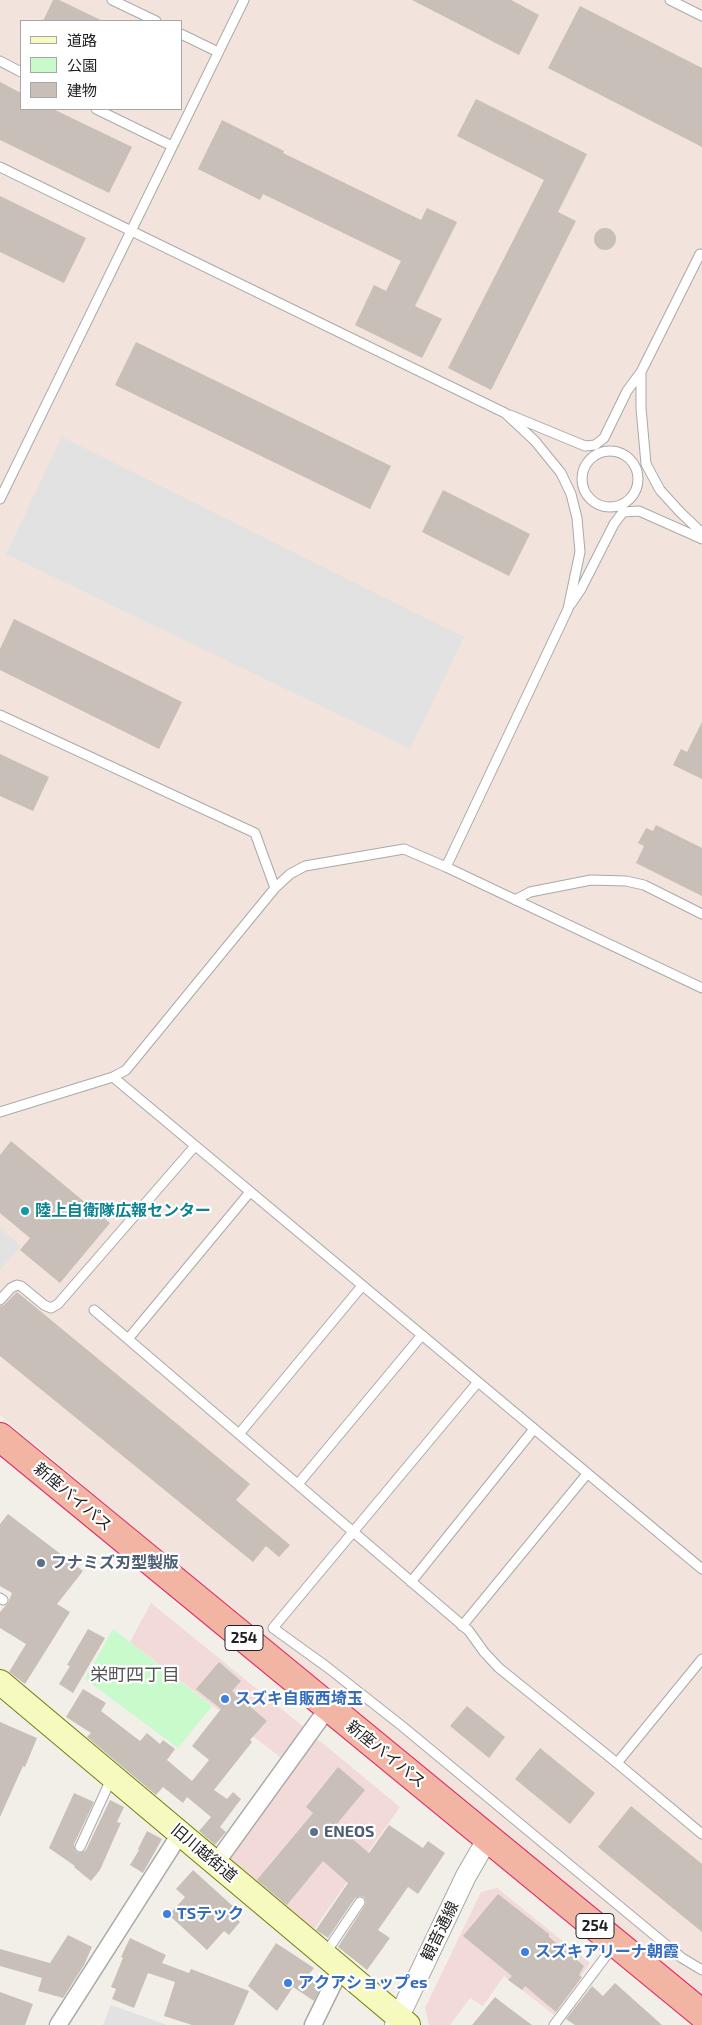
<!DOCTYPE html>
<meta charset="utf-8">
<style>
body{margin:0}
#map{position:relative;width:702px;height:2025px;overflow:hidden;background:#f2efe9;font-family:"Exo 2","Noto Sans JP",sans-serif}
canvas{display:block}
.legend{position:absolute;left:20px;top:20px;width:162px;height:90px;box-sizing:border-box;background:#fff;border:1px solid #a7a7a7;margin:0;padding:6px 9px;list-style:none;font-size:15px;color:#222}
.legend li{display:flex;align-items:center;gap:10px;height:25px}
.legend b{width:25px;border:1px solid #a7a7a7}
</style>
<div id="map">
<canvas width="702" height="2025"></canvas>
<ul class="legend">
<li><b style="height:6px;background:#f7fabf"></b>道路</li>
<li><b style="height:14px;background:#c8facc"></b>公園</li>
<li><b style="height:14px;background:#c7bfb8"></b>建物</li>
</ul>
</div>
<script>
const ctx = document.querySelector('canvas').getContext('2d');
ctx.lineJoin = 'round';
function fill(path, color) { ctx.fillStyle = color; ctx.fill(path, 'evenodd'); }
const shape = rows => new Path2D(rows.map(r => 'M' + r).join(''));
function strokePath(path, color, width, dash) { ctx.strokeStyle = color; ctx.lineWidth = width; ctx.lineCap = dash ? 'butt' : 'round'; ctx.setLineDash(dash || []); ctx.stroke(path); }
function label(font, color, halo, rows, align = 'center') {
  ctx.font = font + ' "Exo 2","Noto Sans JP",sans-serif'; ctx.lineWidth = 4.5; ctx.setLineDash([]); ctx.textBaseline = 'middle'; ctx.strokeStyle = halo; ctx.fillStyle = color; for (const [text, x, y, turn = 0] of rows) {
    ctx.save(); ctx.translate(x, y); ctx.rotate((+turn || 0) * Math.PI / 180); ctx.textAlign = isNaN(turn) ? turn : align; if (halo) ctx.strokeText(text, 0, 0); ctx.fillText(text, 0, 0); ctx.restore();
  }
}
fill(shape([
 [151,1603,305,1728,284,1760,130,1642],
 [315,1737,400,1807,314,1929,228,1858],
 [497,1888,590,1963,554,2015,504,1976,483,2006,470,1998,450,2025,429,2025,425,2008,481,1892]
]), '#f2dad9');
fill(shape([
 [0,0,702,0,702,1995,334,1696,0,1415],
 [21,21,181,21,181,109,21,109]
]), '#f3e3dd');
fill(shape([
 [113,1629,212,1706,178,1748,85,1679]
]), '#c8facc');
fill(shape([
 [62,437,464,637,410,749,6,554],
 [0,1228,21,1246,0,1270],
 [111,2005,167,2025,103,2025]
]), '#e2e2e2');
fill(shape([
 [53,0,59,0,103,21,43,21],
 [412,0,511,0,539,15,519,55],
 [580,6,702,68,702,147,548,68],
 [0,82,21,93,21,109,53,109,132,147,109,193,0,140],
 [476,99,587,154,558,212,576,221,491,390,448,368,544,180,457,136],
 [222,120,284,151,283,153,421,220,427,208,457,222,415,306,442,319,422,358,355,325,374,285,386,291,401,261,263,194,260,200,198,169],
 [0,196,86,238,64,283,0,252],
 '594 239a11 11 0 1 1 22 0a11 11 0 1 1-22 0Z',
 [136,342,391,466,370,509,115,385],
 [443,490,530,534,509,576,422,532],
 [14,619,182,702,159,749,0,670,0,649],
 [702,722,702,779,673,765,681,749,687,752],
 [0,754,49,777,33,811,0,796],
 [656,825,702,848,702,896,636,863,644,846,638,843,646,828,653,831],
 [11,1141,110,1223,60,1283,20,1250,30,1238,0,1213,0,1155],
 [17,1292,250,1484,236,1500,290,1545,279,1557,266,1546,253,1562,0,1356,0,1306,4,1305],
 [8,1514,83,1571,57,1604,70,1612,25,1684,9,1672,26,1644,0,1628,0,1612,8,1603,12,1593,0,1586,0,1524],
 [88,1629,105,1638,73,1693,59,1684,70,1666,67,1665],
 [219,1662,241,1681,232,1691,267,1721,250,1740,252,1742,214,1790,227,1799,233,1792,241,1799,220,1827,226,1832,215,1845,199,1831,211,1817,187,1797,183,1803,163,1787,156,1795,87,1737,91,1733,66,1717,83,1689,106,1703,101,1711,140,1741,147,1733,160,1744,163,1740,175,1749,167,1760,192,1781,209,1760,192,1746,221,1709,196,1689],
 [467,1706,505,1737,489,1758,450,1726],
 [0,1722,37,1738,25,1767,23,1766,0,1817],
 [540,1748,595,1793,570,1824,515,1779],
 [338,1767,365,1790,336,1825,369,1853,389,1825,423,1848,428,1841,445,1853,418,1894,408,1887,378,1930,390,1938,367,1970,338,1947,365,1905,366,1902,364,1897,360,1896,355,1898,328,1938,316,1930,348,1883,323,1861,287,1905,257,1880,313,1813,306,1807],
 [74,1793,94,1802,74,1844,75,1850,78,1853,83,1852,86,1850,110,1800,124,1807,117,1822,121,1823,115,1836,100,1870,91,1881,74,1867,75,1866,49,1848],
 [631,1806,702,1864,702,1932,598,1847],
 [147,1831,162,1839,143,1873,130,1865,139,1850,138,1849],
 [193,1870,236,1909,231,1914,240,1922,229,1935,224,1931,207,1950,169,1915,185,1897,176,1889],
 [498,1894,549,1934,549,1937,584,1966,579,1975,582,1977,556,2012,525,1986,522,1990,508,1980,512,1976,463,1936],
 [68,1935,92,1947,84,1965,63,1998,38,1991,42,1978,0,1966,0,1949,50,1963],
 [130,1938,166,1955,162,1963,189,1973,191,1969,249,1991,234,2025,192,2025,164,2016,175,1982,148,1973,134,2008,112,1999,116,1989,111,1987,123,1958,121,1957],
 [276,1943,314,1968,308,1975,322,1985,314,2001,293,1987,277,2011,248,1986],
 [615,1983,662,2025,575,2025,566,2019,592,1986,603,1996],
 [0,1992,33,2004,25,2025,0,2025],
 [495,1997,509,2008,532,2025,472,2025]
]), '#c7bfb8');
const service = shape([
 [112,0,156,21],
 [670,0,702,16],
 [181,34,218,52],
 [0,61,21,72],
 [96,109,172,146],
 [0,167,505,413,535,441,561,473,571,494,577,518,580,552,568,609,446,867,404,849,305,866,290,874,275,888,126,1070,113,1077,0,1112],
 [641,372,641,408,646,464,660,490,680,512,702,533],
 [510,415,585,446,595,445,604,438,627,391,641,372,700,254,702,255],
 '582 479a28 28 0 1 1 56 0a28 28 0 1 1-56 0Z',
 [0,499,244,0],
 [571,604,581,589,614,524,623,512,639,511,702,539],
 [0,715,255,833,275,888],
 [446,867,702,988],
 [515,900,530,892,591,880,626,881,644,885,702,914],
 [113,1077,702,1569],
 [0,1300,11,1288,17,1285,21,1286,44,1305,51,1308,58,1304,195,1146],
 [94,1310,469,1631,484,1652,499,1668,617,1763,702,1834],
 [128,1339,250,1192],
 [478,1382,273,1628,327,1667,402,1726,682,1958,702,1970],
 [239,1434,362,1286],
 [298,1484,422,1335],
 [411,1582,534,1429],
 [0,1598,3,1600],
 [462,1626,587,1474],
 [617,1763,702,1659],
 [80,1847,112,1777],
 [325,1954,360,1902],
 [554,2025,606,1956]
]);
const minor = shape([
 [216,1863,320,1719],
 [58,2025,180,1834],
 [313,2025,341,1968]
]);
const tertiary = shape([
 [395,2025,466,1876,488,1838]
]);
const secondary = shape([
 [0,1682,408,2025]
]);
const trunk = shape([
 [0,1437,702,2014]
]);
strokePath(service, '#a9a9a9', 11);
strokePath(minor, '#a9a9a9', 19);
strokePath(tertiary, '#a9a9a9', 22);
strokePath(secondary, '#707d05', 26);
strokePath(trunk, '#dc2a67', 30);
strokePath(service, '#fff', 9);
strokePath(minor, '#fff', 16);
strokePath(tertiary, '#fff', 20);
strokePath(secondary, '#f7fabf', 24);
strokePath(trunk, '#f2b4a3', 28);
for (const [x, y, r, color] of [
 [25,1211,5,"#0f9aa8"],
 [41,1563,5,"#5c6f8a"],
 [225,1699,5,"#3f7fe0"],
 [314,1832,5,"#5c6f8a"],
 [167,1914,5,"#3f7fe0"],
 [525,1952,5,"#3f7fe0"],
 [288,1983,5,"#3f7fe0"]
]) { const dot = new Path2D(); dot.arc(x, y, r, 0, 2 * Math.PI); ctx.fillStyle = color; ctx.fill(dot); strokePath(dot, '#fff', 2); }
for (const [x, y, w] of [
 [244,1638,38],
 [595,1926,38]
]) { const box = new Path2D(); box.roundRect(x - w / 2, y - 12.5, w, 25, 4); ctx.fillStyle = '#fff'; ctx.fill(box); strokePath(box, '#222', 1); }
label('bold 15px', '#222', null, [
 ["254",244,1638],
 ["254",595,1926]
]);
label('bold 16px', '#0d838f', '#fff', [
 ["陸上自衛隊広報センター",35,1211]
], 'left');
label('16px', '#222', '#fff', [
 ["新座バイパス",73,1497,40],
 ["新座バイパス",386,1754,39],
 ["旧川越街道",204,1853,40],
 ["観音通線",440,1931,-64]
]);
label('bold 16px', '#4e5e75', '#fff', [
 ["フナミズ刃型製版",51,1563],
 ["ENEOS",324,1832]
], 'left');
label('bold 16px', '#366cbe', '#fff', [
 ["スズキ自販西埼玉",235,1699],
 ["TSテック",177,1914],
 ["スズキアリーナ朝霞",535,1952],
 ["アクアショップes",298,1983]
], 'left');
label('18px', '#555', '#fff', [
 ["栄町四丁目",135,1675]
]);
</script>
